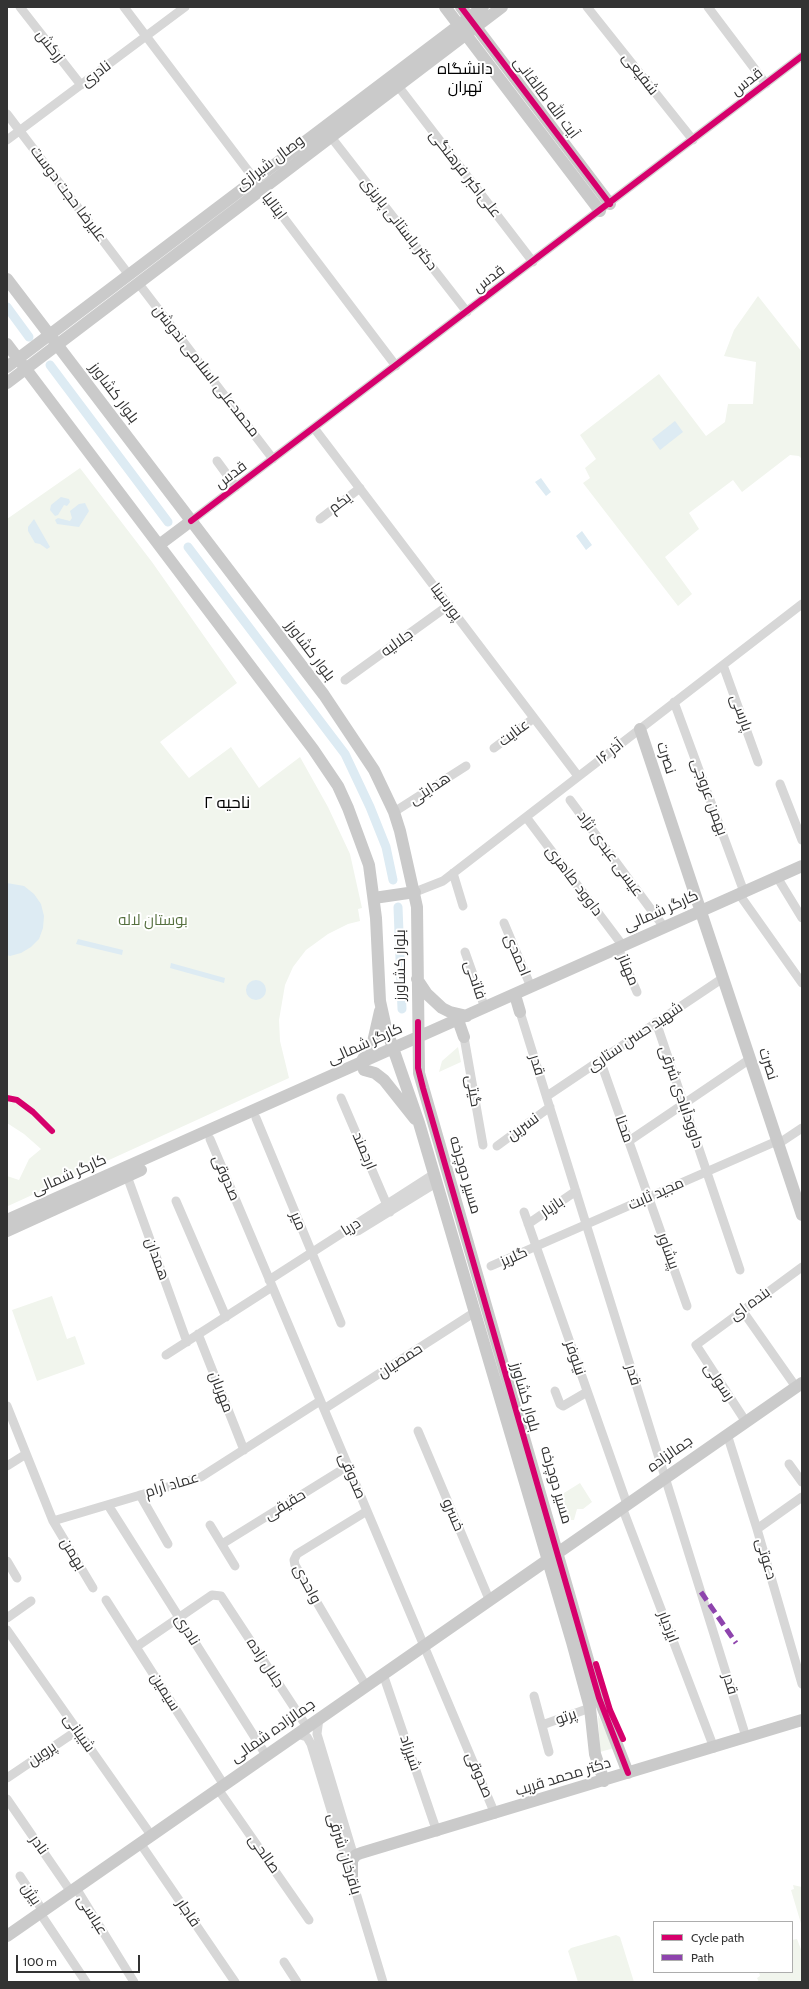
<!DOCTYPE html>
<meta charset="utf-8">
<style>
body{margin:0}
#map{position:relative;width:809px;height:1989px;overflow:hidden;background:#fff;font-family:Cabin,sans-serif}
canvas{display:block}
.frame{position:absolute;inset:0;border:8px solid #333;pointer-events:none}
.legend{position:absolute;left:653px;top:1921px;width:140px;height:52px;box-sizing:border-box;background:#fff;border:1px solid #adadad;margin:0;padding:5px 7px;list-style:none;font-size:12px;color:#333}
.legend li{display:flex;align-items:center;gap:8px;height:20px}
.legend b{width:20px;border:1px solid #adadad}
.scale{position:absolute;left:16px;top:1955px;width:124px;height:18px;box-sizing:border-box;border:2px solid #333;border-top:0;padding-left:5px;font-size:12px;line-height:14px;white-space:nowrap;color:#333;-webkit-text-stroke:3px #fff;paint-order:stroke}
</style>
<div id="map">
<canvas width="809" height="1989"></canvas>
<div class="frame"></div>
<ul class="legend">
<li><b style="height:5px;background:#d6006c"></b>Cycle path</li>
<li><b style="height:5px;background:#8e44ad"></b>Path</li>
</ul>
<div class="scale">100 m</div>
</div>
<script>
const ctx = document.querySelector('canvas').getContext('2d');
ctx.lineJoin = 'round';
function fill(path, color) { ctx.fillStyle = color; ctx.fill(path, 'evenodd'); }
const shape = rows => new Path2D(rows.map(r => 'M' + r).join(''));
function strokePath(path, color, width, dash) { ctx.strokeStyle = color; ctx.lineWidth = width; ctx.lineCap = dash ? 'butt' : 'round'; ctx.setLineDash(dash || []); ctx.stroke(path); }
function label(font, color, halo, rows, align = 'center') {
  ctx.font = font + ' Cabin,Cairo,sans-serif'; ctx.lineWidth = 4; ctx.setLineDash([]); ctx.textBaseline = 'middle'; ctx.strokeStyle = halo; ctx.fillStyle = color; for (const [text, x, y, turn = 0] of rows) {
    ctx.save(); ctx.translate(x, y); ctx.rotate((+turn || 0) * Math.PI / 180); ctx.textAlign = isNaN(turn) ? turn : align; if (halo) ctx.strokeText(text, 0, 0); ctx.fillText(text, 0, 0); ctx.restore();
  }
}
fill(shape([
 [758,296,802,352,802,459,799,456,790,455,742,492,733,480,689,513,699,529,665,557,692,594,678,606,583,483,590,478,585,468,596,459,580,435,659,374,706,436,725,422,728,404,753,404,756,362,724,356,734,330],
 [80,468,152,562,237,683,160,742,189,778,231,747,259,788,300,757,328,807,350,854,362,908,358,909,360,921,348,924,328,934,306,950,293,967,285,985,279,1020,280,1041,289,1078,8,1206,7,1176,19,1180,29,1159,41,1149,24,1134,7,1123,7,519],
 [458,1047,461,1062,439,1072,442,1061],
 [52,1296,67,1339,75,1336,85,1364,37,1381,12,1310],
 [580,1483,592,1502,583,1509,577,1509,574,1520,570,1520,562,1515,556,1498],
 [598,1715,614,1748,600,1752],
 [793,1885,802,1887,802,1927,791,1890,794,1889],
 [616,1935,620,1937,634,1982,578,1982,568,1951,571,1948],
 [797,1939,802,1952,802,1982,759,1982,757,1978,760,1976,759,1972,792,1972,792,1940]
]), '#f1f5ed');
fill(shape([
 [675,421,683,432,660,450,652,439],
 [541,478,551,492,546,496,535,482],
 [61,497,69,499,70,502,67,506,64,505,58,515,55,516,50,510,51,505],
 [85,503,89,511,79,527,57,524,55,520,58,518,70,521,72,518,70,511,79,504],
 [34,519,50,547,47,549,40,544,35,543,28,531,28,527],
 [582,531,592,545,586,550,576,536],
 [7,883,24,886,34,894,41,904,44,916,43,928,39,939,31,947,21,953,10,956,7,955],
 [78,939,123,950,122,955,76,944],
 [171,963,225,978,224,983,170,968],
 '246 990a10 10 0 1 1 20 0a10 10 0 1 1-20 0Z'
]), '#ddebf3');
strokePath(shape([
 [7,307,29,337],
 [50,365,168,522],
 [188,547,345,754,370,807,386,847,393,880],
 [398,907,402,1009]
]), '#ddebf3', 9);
strokePath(shape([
 [20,7,81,85],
 [124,7,396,366],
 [587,7,693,140],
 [708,7,766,84],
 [398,86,533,262],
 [7,114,129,275],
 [331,137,467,312],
 [7,140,185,7],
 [139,284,273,459],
 [314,428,578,776],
 [217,461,236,487],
 [320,519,360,488],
 [191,521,802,56],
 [723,665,758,762],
 [345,680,449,605],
 [674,702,744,892],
 [494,748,534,718],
 [780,784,802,840],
 [570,800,664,927],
 [394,812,466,766],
 [526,817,623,946],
 [453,873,463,906],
 [777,877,802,918],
 [415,892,443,881,802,604],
 [739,894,802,983],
 [504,923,531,987],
 [618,948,637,992],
 [465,952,485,1008],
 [520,1012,746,1737],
 [656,1022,740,1270],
 [464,1037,483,1145],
 [600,1060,687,1306],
 [547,1096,723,978],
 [341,1098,390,1212],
 [256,1118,341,1323],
 [210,1139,495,1814],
 [629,1141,750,1059],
 [778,1144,802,1128],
 [497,1146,550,1107],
 [127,1176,187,1342],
 [176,1201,226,1317],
 [524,1212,627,1504],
 [528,1224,576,1191],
 [348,1229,354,1232,358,1231,436,1183],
 [491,1266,777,1141],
 [269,1280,434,1174],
 [742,1310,796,1387],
 [198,1334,244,1450],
 [166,1355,272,1287],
 [555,1391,560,1404,563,1406,587,1392],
 [7,1406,53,1521,93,1588],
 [324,1409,475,1312],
 [746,1422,696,1345,802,1267],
 [418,1431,489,1599],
 [727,1434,757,1529,802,1684],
 [789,1464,802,1482],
 [7,1466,26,1454],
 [140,1495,168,1544],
 [108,1505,266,1755],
 [622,1507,714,1748],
 [53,1521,201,1477,320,1401],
 [210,1525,235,1566],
 [757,1529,802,1497],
 [222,1544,348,1466],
 [7,1561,17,1578],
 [106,1600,224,1785],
 [7,1618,31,1601],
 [7,1630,151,1835],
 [136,1647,212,1595,221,1596,307,1727],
 [383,1674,437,1832],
 [366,1686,295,1565,294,1560,297,1554,367,1511],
 [534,1696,549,1752],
 [319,1718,317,1734,352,1850,356,1855],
 [542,1725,590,1708],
 [297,1734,307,1737,311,1744,383,1982],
 [7,1778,78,1730],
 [218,1789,309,1920],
 [7,1799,71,1892],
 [140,1843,235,1982],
 [20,1876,43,1911],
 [76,1888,134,1982],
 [40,1913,86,1982],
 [284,1962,297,1982]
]), '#d7d7d7', 9);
strokePath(shape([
 [445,7,600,211],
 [461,7,610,204],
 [7,279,324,695,374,770,394,812,400,831,417,907,419,1073,599,1698,628,1773],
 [7,344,313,749,338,786,348,808,369,865,376,918,380,1001,386,1028,419,1123,572,1642,590,1708,595,1754,604,1781],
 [7,367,483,7],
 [7,383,502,7],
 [159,545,191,521],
 [640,729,802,1215],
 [374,898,415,892],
 [417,979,427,994,442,1008,450,1012,467,1016],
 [515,995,520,1012],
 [458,1020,464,1037],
 [360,1064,373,1042,380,1011],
 [364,1070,375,1073,384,1080,415,1119],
 [7,1220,802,866],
 [7,1231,141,1170],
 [352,1878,352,1860,356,1855,361,1853,802,1720],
 [7,1936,802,1383]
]), '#cacaca', 12);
strokePath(shape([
 [701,1592,736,1643]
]), '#8e44ad', 5, [10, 5]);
strokePath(shape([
 [461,7,610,204],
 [191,521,802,56],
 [418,1022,418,1068,423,1088,599,1698,628,1773],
 [7,1098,17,1100,33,1112,52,1131],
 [596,1664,610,1710,623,1739]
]), '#d6006c', 6);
label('15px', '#333', '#fff', [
 ["زرکش",50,46,52],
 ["نادری",96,74,-37],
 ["شفیعی",640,74,52],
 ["قدس",747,82,-38],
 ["آیت الله طالقانی",546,98,53],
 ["وصال شیرازی",270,163,-37],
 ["علی‌اکبر فرهنگی",465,174,52],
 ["علیرضا حجت دوست",68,194,53],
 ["ایتالیا",274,206,53],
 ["دکتر باستانی پاریزی",399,224,52],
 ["قدس",489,279,-37],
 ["محمدعلی اسلامی ندوشن",206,371,52],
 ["بلوار کشاورز",114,393,53],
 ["قدس",231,475,-37],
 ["یکم",340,503,-37],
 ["پورسینا",446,602,53],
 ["جلالیه",397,643,-36],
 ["بلوار کشاورز",310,651,53],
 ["پارسی",741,713,70],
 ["عنایت",514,733,-37],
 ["۱۶ آذر",610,752,-38],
 ["نصرت",666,758,72],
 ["هدایتی",430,789,-33],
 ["بهمن عروجی",709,797,70],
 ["عیسی عبدی نژاد",610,854,54],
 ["داوود طاهری",574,881,53],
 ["کارگر شمالی",661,911,-24],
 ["احمدی",517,955,67],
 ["بلوار کشاورز",401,965,-90],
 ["مهناز",628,970,67],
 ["فاتحی",475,980,71],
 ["شهید حسن ستاری",635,1037,-34],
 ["کارگر شمالی",365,1044,-24],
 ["نصرت",768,1064,72],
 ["قدر",537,1065,73],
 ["گیتی",473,1091,80],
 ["داوودآبادی شرقی",681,1097,71],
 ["نسرین",523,1127,-36],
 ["محنا",624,1129,70],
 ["ارجمند",364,1151,67],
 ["کارگر شمالی",69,1175,-24],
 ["مسیر دوچرخه",465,1175,74],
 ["صدوقی",226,1178,67],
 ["مجید ثابت",656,1194,-24],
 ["بازیار",552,1207,-34],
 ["میر",298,1221,67],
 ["دریا",351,1227,-32],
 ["پیشاور",668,1251,70],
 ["گلریز",514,1257,-24],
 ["همدان",157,1259,70],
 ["بنده ای",750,1304,-36],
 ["نیلوفر",575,1358,71],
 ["حمصیان",400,1361,-33],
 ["قدر",633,1375,73],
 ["رسولی",719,1382,56],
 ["مهربان",221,1392,69],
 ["بلوار کشاورز",525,1397,74],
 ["جمالزاده",670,1454,-35],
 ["صدوقی",352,1476,67],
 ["عماد آرام",172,1485,-17],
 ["مسیر دوچرخه",556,1485,74],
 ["حقیقی",285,1505,-31],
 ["خسرو",453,1515,67],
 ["بهمن",73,1554,59],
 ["دعوتی",766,1559,74],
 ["واحدی",307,1584,62],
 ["ایزدیار",668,1627,69],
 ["نادری",187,1630,58],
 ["جلال زاده",265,1663,57],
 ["قدر",730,1684,73],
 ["سیمین",165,1692,58],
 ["پرتو",566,1717,-19],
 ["جمالزاده شمالی",273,1731,-35],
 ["شیبانی",79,1733,55],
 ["شیرزاد",410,1753,71],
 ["پروین",42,1754,-34],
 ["صدوقی",479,1775,67],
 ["دکتر محمد قریب",563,1777,-17],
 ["نادر",39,1845,55],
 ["صالحی",264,1854,55],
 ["باقرخان شرقی",344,1854,73],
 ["بیژن",31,1894,56],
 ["قاجار",188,1913,56],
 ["عباسی",92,1915,58]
]);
label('15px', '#56703f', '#fff', [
 ["بوستان لاله",153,921]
]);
label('16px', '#000', '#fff', [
 ["دانشگاه",465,69],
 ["تهران",465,87]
]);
label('17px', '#000', '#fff', [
 ["ناحیه ۲",227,803]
]);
</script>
